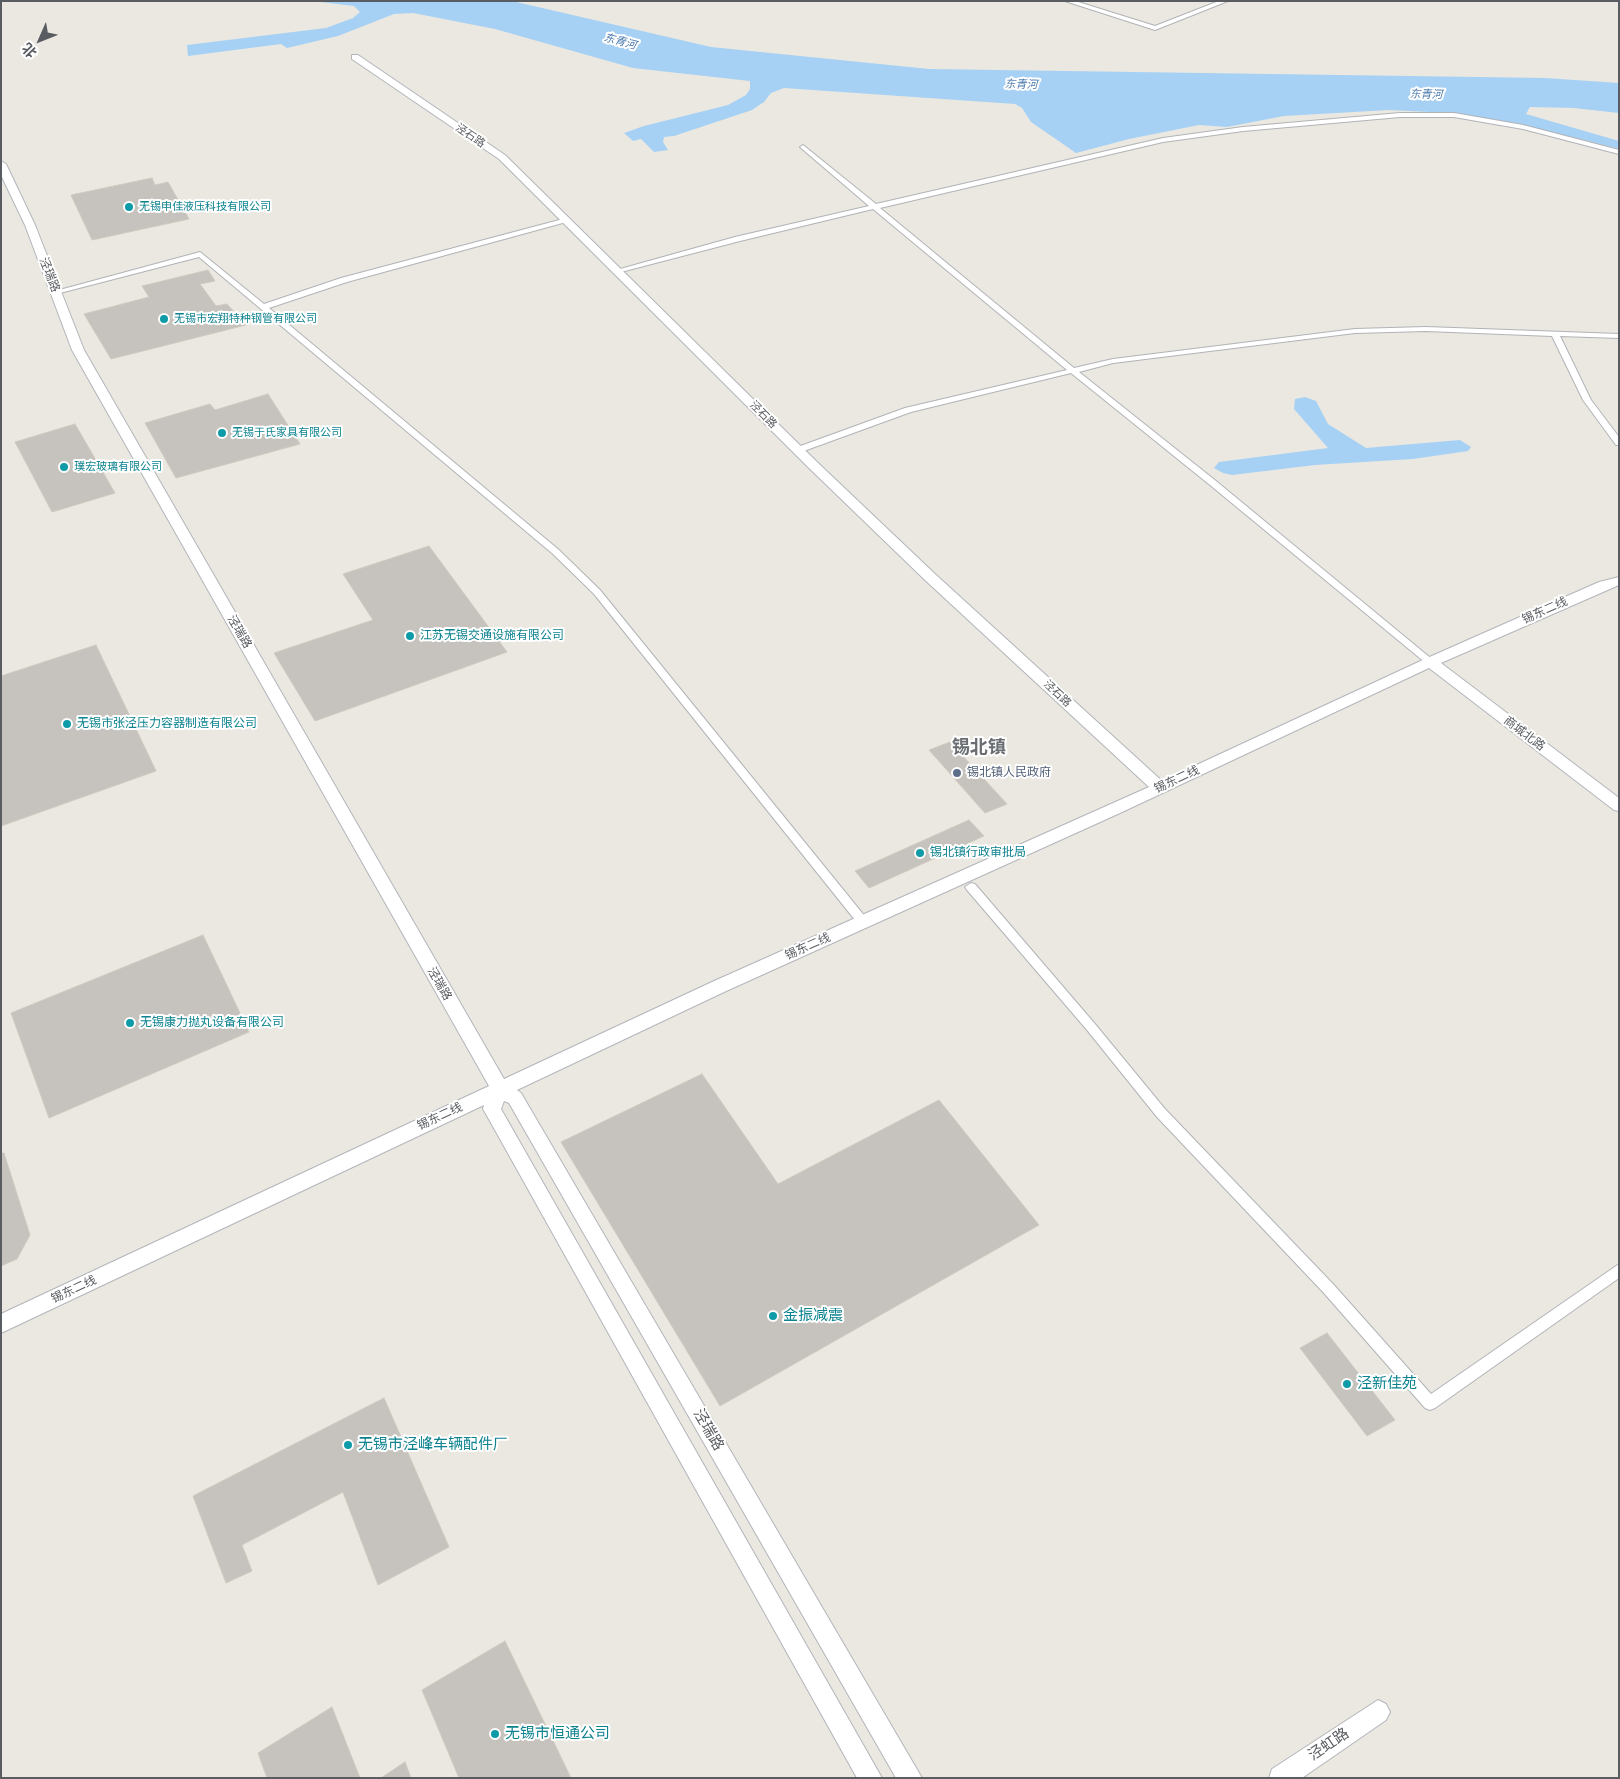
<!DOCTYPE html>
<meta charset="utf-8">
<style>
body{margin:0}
#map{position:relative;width:1620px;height:1779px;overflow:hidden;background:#eae8e0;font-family:"DM Sans","Noto Sans SC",sans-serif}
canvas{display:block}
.frame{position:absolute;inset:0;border:2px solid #595c60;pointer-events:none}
.north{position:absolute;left:15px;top:15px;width:50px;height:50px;-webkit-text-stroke:4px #fff;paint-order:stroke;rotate:226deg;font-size:14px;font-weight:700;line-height:20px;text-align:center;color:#595c60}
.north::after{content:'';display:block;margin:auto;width:18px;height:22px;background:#595c60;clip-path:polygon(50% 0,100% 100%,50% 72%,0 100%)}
</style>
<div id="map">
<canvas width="1620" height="1779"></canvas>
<div class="frame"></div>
<div class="north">北</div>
</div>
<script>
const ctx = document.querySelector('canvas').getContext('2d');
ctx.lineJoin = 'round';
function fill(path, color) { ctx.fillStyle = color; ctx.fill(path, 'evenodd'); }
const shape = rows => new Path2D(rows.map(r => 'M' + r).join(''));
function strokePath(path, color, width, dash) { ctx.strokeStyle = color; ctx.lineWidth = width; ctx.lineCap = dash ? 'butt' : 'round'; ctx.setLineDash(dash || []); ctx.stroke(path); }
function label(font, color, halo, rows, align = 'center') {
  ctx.font = font + ' "DM Sans","Noto Sans SC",sans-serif'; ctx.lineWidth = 4; ctx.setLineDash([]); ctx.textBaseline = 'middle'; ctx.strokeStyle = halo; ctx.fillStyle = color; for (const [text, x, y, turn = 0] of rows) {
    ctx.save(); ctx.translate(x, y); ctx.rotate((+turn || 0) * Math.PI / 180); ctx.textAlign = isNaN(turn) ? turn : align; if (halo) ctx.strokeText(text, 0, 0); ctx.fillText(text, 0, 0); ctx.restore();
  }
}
fill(shape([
 [312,1,512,1,711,47,929,69,1545,78,1619,83,1619,113,1574,108,1530,107,1526,114,1619,141,1619,149,1520,124,1450,113,1389,110,1284,116,1227,127,1199,125,1129,139,1076,153,1031,122,1022,108,1015,104,784,88,771,93,764,102,752,110,674,136,664,137,663,142,668,150,654,152,641,139,633,141,624,133,644,126,728,105,746,95,750,89,750,81,633,68,495,29,413,13,394,14,338,36,287,48,281,44,188,56,187,45,326,28,353,18,360,12,354,6],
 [1305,397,1316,401,1328,424,1366,448,1460,440,1471,447,1468,451,1413,459,1315,465,1232,475,1223,473,1214,468,1219,462,1328,448,1294,409,1295,399]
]), '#a6d1f5');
const building = shape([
 [152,178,155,185,168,182,189,219,92,240,71,195,152,178],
 [208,270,215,281,200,284,216,306,227,304,246,325,111,359,84,314,149,297,142,286,208,270],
 [268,394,300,444,176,478,145,423,210,404,215,410,268,394],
 [75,424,115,493,52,512,15,442,75,424],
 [429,546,507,652,315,721,274,653,373,620,343,574,429,546],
 [96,645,156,771,1,826,1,676,96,645],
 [950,742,1007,804,985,813,929,750,950,742],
 [969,820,984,836,869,888,855,871,969,820],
 [203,935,249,1032,49,1118,11,1013,203,935],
 [702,1074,778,1184,939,1100,1039,1225,720,1406,561,1142,702,1074],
 [1,1153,4,1153,30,1235,17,1259,1,1266,1,1153],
 [1327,1333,1395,1420,1367,1436,1300,1348,1327,1333],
 [384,1398,449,1547,378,1585,343,1492,242,1545,252,1571,226,1583,193,1496,384,1398],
 [505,1641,571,1778,459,1778,422,1690,505,1641],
 [332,1707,360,1778,267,1778,258,1753,332,1707],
 [405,1762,411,1778,381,1778,405,1762]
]);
fill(building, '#c6c3be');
strokePath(building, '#cecac0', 1);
const street = shape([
 [1065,1,1075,1,1155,26,1219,1,1228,1,1155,30,1065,1],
 [1400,113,1454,113,1523,125,1619,150,1619,154,1523,129,1454,117,1400,117,1243,131,1163,142,880,208,1074,368,1113,359,1355,329,1426,327,1619,334,1619,338,1560,336,1591,400,1619,437,1619,445,1616,445,1583,400,1552,336,1426,331,1355,333,1113,363,1079,372,1216,481,1433,660,1435,662,1430,665,1427,664,1210,485,1071,373,911,412,801,452,795,452,795,448,905,408,1067,370,873,209,740,241,617,273,613,271,735,237,869,206,801,148,800,147,803,145,876,204,1163,138,1243,127,1400,113],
 [563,219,570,221,347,282,269,308,559,550,600,590,867,919,869,922,867,925,859,925,594,594,553,554,199,257,56,294,52,292,200,252,264,304,341,278,563,219],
 [971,883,975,884,1095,1024,1165,1109,1333,1284,1431,1394,1619,1264,1619,1278,1435,1408,1430,1410,1425,1408,1323,1292,1157,1117,1087,1030,967,890,965,887,971,883]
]);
const secondary = shape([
 [352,55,358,55,505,155,817,462,935,574,1162,781,1425,659,1599,582,1619,577,1619,585,1441,663,1619,798,1619,811,1614,810,1429,668,1120,813,724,992,517,1090,521,1093,922,1778,896,1778,509,1103,504,1101,501,1109,882,1778,857,1778,486,1114,483,1109,484,1105,1,1333,1,1314,489,1086,72,350,25,225,1,175,1,161,6,164,35,225,84,350,504,1079,712,982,1149,787,925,580,809,468,499,159,352,59,352,55],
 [1378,1700,1386,1704,1390,1712,1386,1720,1302,1778,1269,1778,1272,1769,1378,1700]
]);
strokePath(street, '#b1b3b7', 2);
strokePath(secondary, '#b2b5ba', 2);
fill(street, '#fff');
fill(secondary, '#fff');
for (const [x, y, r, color] of [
 [129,207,5,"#0f9aa8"],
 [164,319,5,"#0f9aa8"],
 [222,433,5,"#0f9aa8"],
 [64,467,5,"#0f9aa8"],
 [410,636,5,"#0f9aa8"],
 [67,724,5,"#0f9aa8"],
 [957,773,5,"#5c6f8a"],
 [920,853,5,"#0f9aa8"],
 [130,1023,5,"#0f9aa8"],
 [773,1316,5,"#0f9aa8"],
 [1347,1384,5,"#0f9aa8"],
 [348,1445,5,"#0f9aa8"],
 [495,1734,5,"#0f9aa8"]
]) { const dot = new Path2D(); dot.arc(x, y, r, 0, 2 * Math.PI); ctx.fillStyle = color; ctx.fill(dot); strokePath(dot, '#fff', 2); }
label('italic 11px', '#4978ac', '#fff', [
 ["东青河",620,42,15],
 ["东青河",1021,85,1],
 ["东青河",1426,95,1]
]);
label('11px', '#595c60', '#fff', [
 ["泾石路",470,136,34],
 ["泾石路",763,415,45],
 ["泾石路",1057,694,43]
]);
label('11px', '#0d838f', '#fff', [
 ["无锡申佳液压科技有限公司",139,207],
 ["无锡市宏翔特种钢管有限公司",174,319],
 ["无锡于氏家具有限公司",232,433],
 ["璞宏玻璃有限公司",74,467]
], 'left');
label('12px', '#595c60', '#fff', [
 ["泾瑞路",49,275,69],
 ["锡东二线",1545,611,-24],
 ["泾瑞路",239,632,60],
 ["商城北路",1524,734,37],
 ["锡东二线",1177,780,-25],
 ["锡东二线",808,947,-24],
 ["泾瑞路",439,984,60],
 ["锡东二线",440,1117,-25],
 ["锡东二线",74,1290,-25]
]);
label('12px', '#0d838f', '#fff', [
 ["江苏无锡交通设施有限公司",420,636],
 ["无锡市张泾压力容器制造有限公司",77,724],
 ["锡北镇行政审批局",930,853],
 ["无锡康力抛丸设备有限公司",140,1023]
], 'left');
label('12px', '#4e5e75', '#fff', [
 ["锡北镇人民政府",967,773]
], 'left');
label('15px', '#0d838f', '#fff', [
 ["金振减震",783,1316],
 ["泾新佳苑",1357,1384],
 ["无锡市泾峰车辆配件厂",358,1445],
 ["无锡市恒通公司",505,1734]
], 'left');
label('15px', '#595c60', '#fff', [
 ["泾瑞路",708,1430,60],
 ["泾虹路",1329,1745,-34]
]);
label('bold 18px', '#6a6e72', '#fff', [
 ["锡北镇",979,748]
]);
</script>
